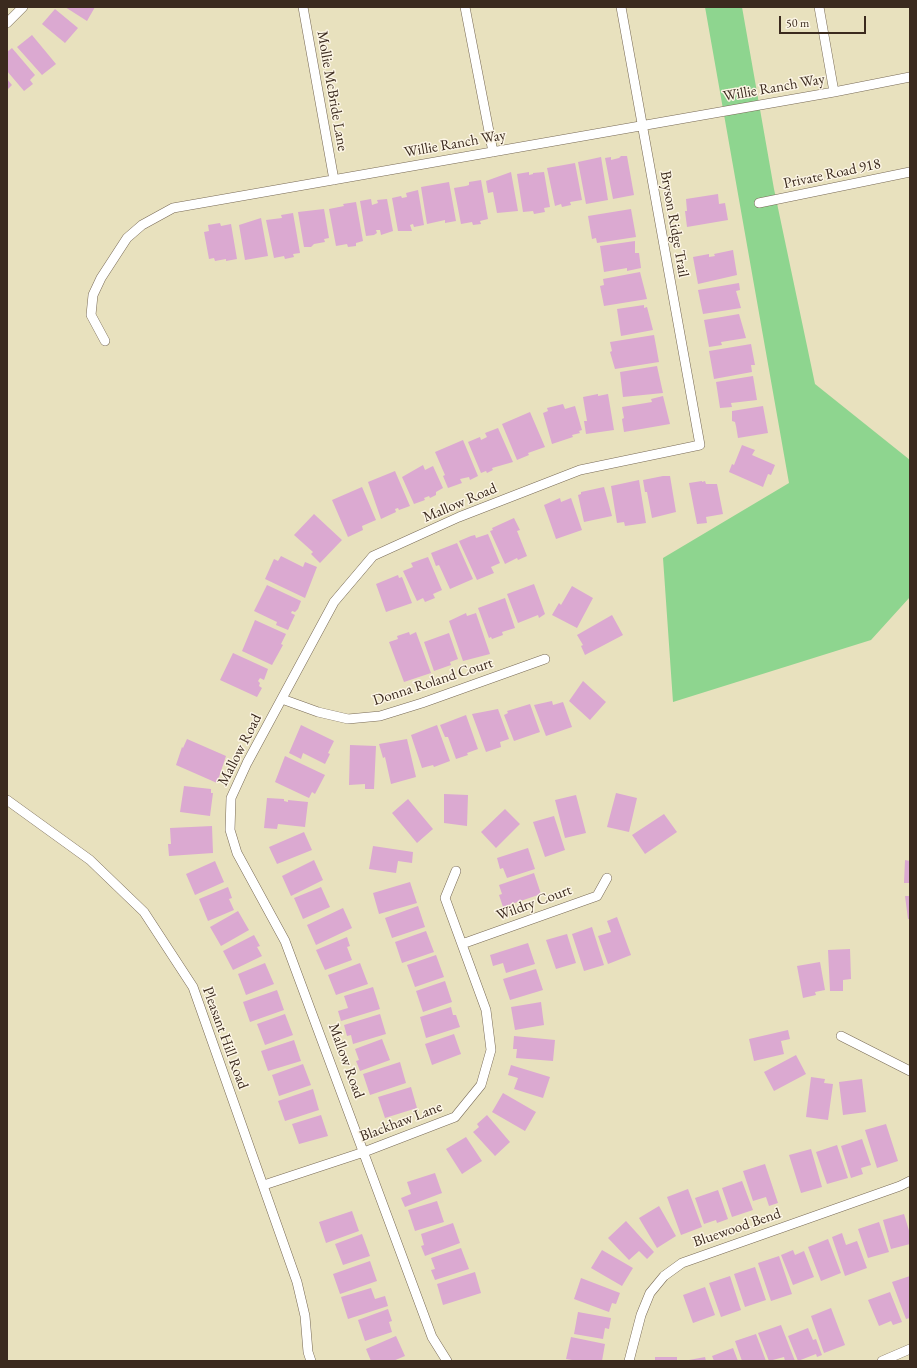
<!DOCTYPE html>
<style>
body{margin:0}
#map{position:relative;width:917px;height:1368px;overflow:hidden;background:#e8e1be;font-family:"EB Garamond",serif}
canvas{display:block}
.frame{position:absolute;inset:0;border:8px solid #3b2a1e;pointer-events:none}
.scale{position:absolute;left:779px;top:16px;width:87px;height:18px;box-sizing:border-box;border:2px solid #3b2a1e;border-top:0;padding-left:5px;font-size:12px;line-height:14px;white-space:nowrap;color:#3b2a1e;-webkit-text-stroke:3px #fcf5e5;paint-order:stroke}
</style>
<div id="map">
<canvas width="917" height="1368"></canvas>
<div class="frame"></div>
<div class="scale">50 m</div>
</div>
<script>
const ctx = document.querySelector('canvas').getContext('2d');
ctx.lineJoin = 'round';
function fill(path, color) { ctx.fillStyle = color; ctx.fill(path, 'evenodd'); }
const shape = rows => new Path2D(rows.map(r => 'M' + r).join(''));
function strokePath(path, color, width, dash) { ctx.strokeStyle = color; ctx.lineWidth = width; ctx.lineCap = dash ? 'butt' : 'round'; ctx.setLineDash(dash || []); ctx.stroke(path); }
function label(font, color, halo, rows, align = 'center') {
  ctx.font = font + ' "EB Garamond",serif'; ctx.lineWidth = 3; ctx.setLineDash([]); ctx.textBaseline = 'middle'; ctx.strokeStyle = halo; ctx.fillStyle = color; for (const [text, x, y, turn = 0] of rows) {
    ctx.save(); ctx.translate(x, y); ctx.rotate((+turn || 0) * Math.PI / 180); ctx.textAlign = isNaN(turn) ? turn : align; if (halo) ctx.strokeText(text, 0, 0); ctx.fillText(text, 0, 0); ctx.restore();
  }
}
fill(shape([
 [705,7,742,7,774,189,815,384,910,460,910,597,871,640,673,702,663,558,789,483]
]), '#8ed58f');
fill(shape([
 [65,7,95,7,87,21],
 [55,9,78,28,65,43,42,24],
 [32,35,56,64,42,75,17,47],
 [12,48,35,75,30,80,33,84,24,91,7,71,7,52],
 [7,79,12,85,7,90],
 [621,156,627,156,634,195,613,199,605,158,611,157,611,160,619,158],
 [601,157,608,200,586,204,578,162],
 [575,163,582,200,570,202,571,205,562,207,561,204,555,206,547,168],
 [511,172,518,211,497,213,493,192,488,193,486,181],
 [529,172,529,175,533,174,533,173,544,172,550,207,544,208,545,212,534,214,533,211,523,212,517,174],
 [481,180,488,219,480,221,481,224,473,225,472,222,461,224,454,188,466,186,469,185,469,182],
 [449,182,456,221,445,223,445,220,427,224,421,187],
 [418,190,424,225,414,227,413,224,410,225,412,231,398,231,392,198,401,196,402,198,407,197,406,193],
 [718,194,719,204,725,203,728,220,687,227,685,211,687,211,686,199],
 [371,199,372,205,378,203,377,200,387,199,393,231,381,235,380,230,376,230,377,233,374,235,366,236,360,201],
 [356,202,363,241,356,243,356,246,348,247,347,244,336,246,329,209,344,206,343,204],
 [324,209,329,238,324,239,325,242,314,244,311,247,304,247,298,212],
 [631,209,636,237,597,243,596,238,592,239,588,216],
 [293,213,300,253,293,254,294,257,285,259,284,256,274,258,266,220,282,218,281,215],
 [261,218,268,256,245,260,239,225],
 [220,223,221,226,231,224,237,259,226,261,226,259,215,261,214,258,209,259,204,232,209,231,208,225],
 [635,241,635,253,639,253,641,268,627,271,627,268,604,272,600,246],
 [733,250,737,275,698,284,693,257,709,254,709,257,715,256,714,254],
 [640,272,647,299,604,306,600,286,604,285,603,279],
 [739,283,740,290,736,291,741,308,703,314,698,290],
 [644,305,644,308,647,307,653,330,621,336,617,309],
 [739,314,746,338,721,342,722,345,709,347,704,320],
 [654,335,659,362,615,369,610,352,612,351,610,342],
 [751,344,755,365,751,365,752,372,714,379,709,351],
 [657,366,663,393,623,397,620,372],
 [753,376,757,400,731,403,732,407,720,408,716,382],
 [598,394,598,396,608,394,614,430,586,434,584,421,587,421,583,397],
 [663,396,670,424,624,432,622,419,624,418,622,407,652,402,651,399],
 [563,404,565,409,575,406,582,430,579,431,580,433,572,435,573,437,552,444,543,413,548,411,547,408],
 [763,406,768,433,738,438,736,426,735,422,732,421,732,411],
 [530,412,545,447,528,453,529,455,517,460,502,424],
 [498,428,513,462,492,468,493,470,487,473,486,471,481,473,468,442,480,437,481,440,487,437,485,433],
 [463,440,478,476,470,480,469,477,460,479,462,483,448,488,443,476,445,475,435,452],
 [742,445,755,450,752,455,775,465,771,475,768,474,763,487,729,472,732,464,734,465],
 [423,465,425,470,433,466,443,488,436,492,436,495,430,498,429,496,424,498,425,500,414,504,402,477],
 [395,471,410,506,399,510,398,508,395,509,396,512,381,519,368,482],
 [663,476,670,476,676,512,652,518,647,492,645,492,643,480],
 [639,480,646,523,625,526,624,522,617,523,611,486],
 [702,481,702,482,705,481,706,484,717,484,723,514,706,517,707,523,697,524,689,483],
 [362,487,376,520,362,526,363,530,348,537,332,500],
 [604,487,612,516,584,522,578,495,581,494,581,492],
 [560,498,561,502,571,498,582,530,556,539,544,505],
 [314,514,342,540,320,563,311,554,313,552,294,535],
 [514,518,520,530,517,531,527,556,518,560,517,558,505,564,490,531,493,530,492,528],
 [488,534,500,563,491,567,494,573,477,580,459,541,471,536,475,535,476,538],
 [457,543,473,579,450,589,439,565,436,566,431,553],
 [281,556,303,567,305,562,317,567,305,598,265,579,274,559,278,561],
 [428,557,442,590,433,594,435,598,425,602,423,598,417,601,403,571,413,567,411,563],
 [398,575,399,578,402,577,404,582,412,603,386,612,376,584],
 [534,584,545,614,539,618,538,615,518,623,507,594],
 [267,585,301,601,298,609,295,612,292,611,291,613,295,615,288,630,276,625,277,622,254,611],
 [572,586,593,598,577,628,552,615,559,603,561,605],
 [505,598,515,628,502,632,503,635,492,639,491,637,489,638,478,608],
 [466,613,467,616,476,613,490,654,463,661,449,621],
 [612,615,623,635,585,655,581,646,583,645,577,635],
 [255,620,286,634,281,644,283,645,272,665,242,651],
 [409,632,410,635,416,632,431,673,404,682,389,642,398,639,397,636],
 [449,633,458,659,450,662,451,665,434,671,424,642],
 [233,653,268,669,264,680,260,678,258,681,260,683,259,686,262,688,257,697,220,680],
 [583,681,606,702,590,720,569,701],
 [552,701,553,705,563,702,572,727,546,736,534,705],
 [530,704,540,732,514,741,504,715,508,713,507,711],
 [498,709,509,739,500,742,501,747,486,752,472,714],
 [466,715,478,749,467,753,468,755,456,759,448,737,445,737,440,725],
 [301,725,334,741,328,753,330,754,325,764,303,753,301,759,289,753],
 [437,725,450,761,434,767,433,765,422,768,411,735],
 [187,739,226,756,217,783,176,765,182,747,183,748],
 [407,739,416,777,391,784,385,757,383,758,379,744],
 [350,745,376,746,374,789,365,789,365,784,349,785],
 [285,756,325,775,315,794,312,792,309,798,275,782],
 [184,786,211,789,211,793,213,793,210,816,180,812],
 [616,793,637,798,629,832,607,827],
 [444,794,468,795,467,826,444,823],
 [576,795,586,833,565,838,555,800],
 [267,798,284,799,284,801,288,802,288,800,308,802,305,827,278,824,277,829,264,828],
 [408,799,433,829,417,843,392,813],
 [505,809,520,824,496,848,481,832],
 [664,814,677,832,645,854,632,835],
 [554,816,565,850,545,857,533,822],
 [212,826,213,853,169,856,168,844,171,844,170,828],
 [304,832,312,850,277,864,269,847],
 [373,846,413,852,412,863,398,861,396,873,369,869],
 [528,848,535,869,507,878,503,868,500,869,497,858],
 [314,860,323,880,291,896,282,876],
 [905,860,910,861,910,883,904,883],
 [215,861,224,882,195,895,186,874],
 [534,873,541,894,503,907,499,895,502,894,499,885],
 [410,882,417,903,379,914,373,893],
 [228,887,232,898,229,899,234,910,208,921,199,899],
 [321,887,330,907,303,919,294,898],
 [905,896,910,896,910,919,908,919],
 [418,906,425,927,392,938,385,918],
 [343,908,352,928,316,945,307,925],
 [238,911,249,930,221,946,210,927],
 [617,917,631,955,608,964,598,936,611,932,607,921],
 [592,927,604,965,584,971,572,934],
 [426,931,434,952,402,963,395,942],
 [567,934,576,963,556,969,546,940],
 [254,935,260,946,257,947,262,956,233,970,223,951],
 [347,937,350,946,347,947,352,960,325,970,316,950],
 [528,943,535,964,506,973,503,963,493,966,490,955],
 [850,949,851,979,843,980,843,991,830,991,828,950],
 [436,955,444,977,415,987,407,965],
 [820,962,825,990,815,992,816,995,803,998,797,966],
 [265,963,274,984,246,995,238,974],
 [360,963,368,984,336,995,328,975],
 [536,969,543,990,510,1000,503,979],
 [445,981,452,1002,423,1012,416,991],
 [373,987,380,1009,341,1021,338,1011,348,1008,344,996],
 [277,990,284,1010,250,1022,243,1002],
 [541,1002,544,1025,515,1030,511,1007],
 [451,1007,453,1015,456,1015,460,1027,426,1038,420,1017],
 [285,1014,293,1035,265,1045,257,1024],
 [380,1014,386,1034,353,1044,351,1035,347,1036,344,1025],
 [788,1030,790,1039,781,1041,784,1054,754,1061,749,1039],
 [454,1034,461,1054,432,1065,425,1044],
 [514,1036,555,1040,553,1061,516,1058,517,1049,513,1049],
 [382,1039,390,1060,360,1071,356,1061,359,1060,355,1049],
 [294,1040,301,1061,268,1071,261,1051],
 [796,1055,806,1074,774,1091,764,1072],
 [400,1062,406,1083,370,1095,363,1074],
 [303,1064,311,1085,279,1096,272,1075],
 [511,1065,550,1077,543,1098,514,1089,518,1078,508,1075],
 [811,1077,825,1079,824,1083,833,1084,828,1120,806,1117],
 [862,1079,866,1112,843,1115,839,1082],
 [411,1087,417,1108,385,1118,378,1097],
 [313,1089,319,1110,285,1121,278,1101],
 [503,1093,536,1112,525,1131,492,1112],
 [321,1115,328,1136,299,1144,292,1124],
 [487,1115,510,1142,495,1156,473,1132,479,1127,477,1124],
 [886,1124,898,1161,877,1168,865,1130],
 [466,1137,482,1161,462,1174,446,1149],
 [862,1139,871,1165,861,1168,863,1174,851,1178,841,1146],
 [837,1145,848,1178,827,1184,816,1152],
 [811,1149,822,1187,801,1193,789,1155],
 [765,1164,778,1203,769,1206,766,1197,753,1201,743,1171],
 [435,1173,442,1193,405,1207,401,1198,411,1194,407,1182],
 [742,1181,753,1210,732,1217,722,1188],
 [688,1189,702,1227,681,1235,667,1197],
 [718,1190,728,1219,717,1223,716,1220,704,1224,695,1198],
 [437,1201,444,1222,415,1231,408,1210],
 [659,1206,676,1236,657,1248,639,1218],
 [352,1211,359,1231,326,1243,319,1222],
 [904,1214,910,1234,910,1244,891,1249,883,1220],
 [626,1221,654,1252,647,1259,639,1251,629,1260,608,1238],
 [879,1222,889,1252,868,1258,858,1229],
 [453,1223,460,1243,425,1256,421,1246,424,1245,421,1234],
 [842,1233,846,1245,857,1241,867,1268,845,1276,832,1237],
 [362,1234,370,1256,343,1265,335,1244],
 [828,1239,841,1273,821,1281,808,1247],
 [461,1248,469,1269,435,1280,431,1270,435,1269,431,1258],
 [602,1250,633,1268,622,1286,591,1268],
 [793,1250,795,1255,804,1251,814,1277,793,1285,781,1255],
 [779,1256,792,1294,771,1301,758,1263],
 [370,1261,377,1281,340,1294,333,1274],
 [755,1267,766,1300,745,1307,734,1274],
 [475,1272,481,1293,443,1305,437,1284],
 [730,1276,741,1310,721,1317,709,1283],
 [910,1276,910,1318,906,1319,892,1282],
 [581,1278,620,1293,616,1304,612,1303,609,1312,574,1299],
 [705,1287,715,1315,693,1323,683,1295],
 [371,1288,375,1299,385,1296,388,1306,348,1319,341,1297],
 [890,1292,902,1322,893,1325,891,1321,879,1326,868,1300],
 [831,1308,845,1345,824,1353,811,1316],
 [388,1309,392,1321,389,1322,392,1332,365,1341,358,1320],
 [578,1312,611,1318,609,1329,605,1328,603,1339,574,1334],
 [781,1325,795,1361,785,1361,784,1357,769,1361,758,1333],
 [808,1328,813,1340,816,1339,822,1355,817,1357,816,1354,798,1361,788,1336],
 [756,1334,766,1361,742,1361,735,1341],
 [396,1336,405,1356,393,1361,371,1361,366,1349],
 [571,1337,605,1344,602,1361,578,1361,566,1359],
 [733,1348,738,1361,714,1361,712,1356],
 [655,1357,677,1357,677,1361,655,1361],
 [705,1357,706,1361,689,1361,689,1360]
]), '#dba9d1');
const minor = shape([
 [303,7,334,180],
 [465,7,493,152],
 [819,7,834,92],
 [7,23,23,7],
 [759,203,910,172],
 [105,341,91,315,93,295,101,278,127,238,142,225,173,208,834,92,910,77],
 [282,699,318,712,348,719,380,716,422,703,545,659],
 [7,800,90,860,144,912,193,987,297,1282,305,1316,308,1352,311,1361],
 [462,944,597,896,607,878],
 [841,1036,910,1071],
 [264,1185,364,1152,455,1117,481,1085,491,1050,486,1010,445,898,456,871],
 [447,1361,432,1337,285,941,237,853,230,830,231,798,247,763,334,602,373,556,459,517,580,470,700,445,621,7],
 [629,1361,641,1315,650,1293,664,1276,682,1263,900,1186,910,1181],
 [882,1361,910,1349]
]);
strokePath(minor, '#786a56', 10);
strokePath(minor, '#fff', 9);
label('15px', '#3b2a1e', '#fcf5e5', [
 ["Willie Ranch Way",774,88,-10],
 ["Mollie McBride Lane",332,91,80],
 ["Willie Ranch Way",455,144,-10],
 ["Private Road 918",832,174,-12],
 ["Bryson Ridge Trail",674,224,80],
 ["Mallow Road",460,503,-23],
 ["Donna Roland Court",433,682,-18],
 ["Mallow Road",240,750,-63],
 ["Wildry Court",534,903,-20],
 ["Pleasant Hill Road",225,1038,70],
 ["Mallow Road",346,1061,70],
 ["Blackhaw Lane",401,1122,-21],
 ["Bluewood Bend",737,1228,-19]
]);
</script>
